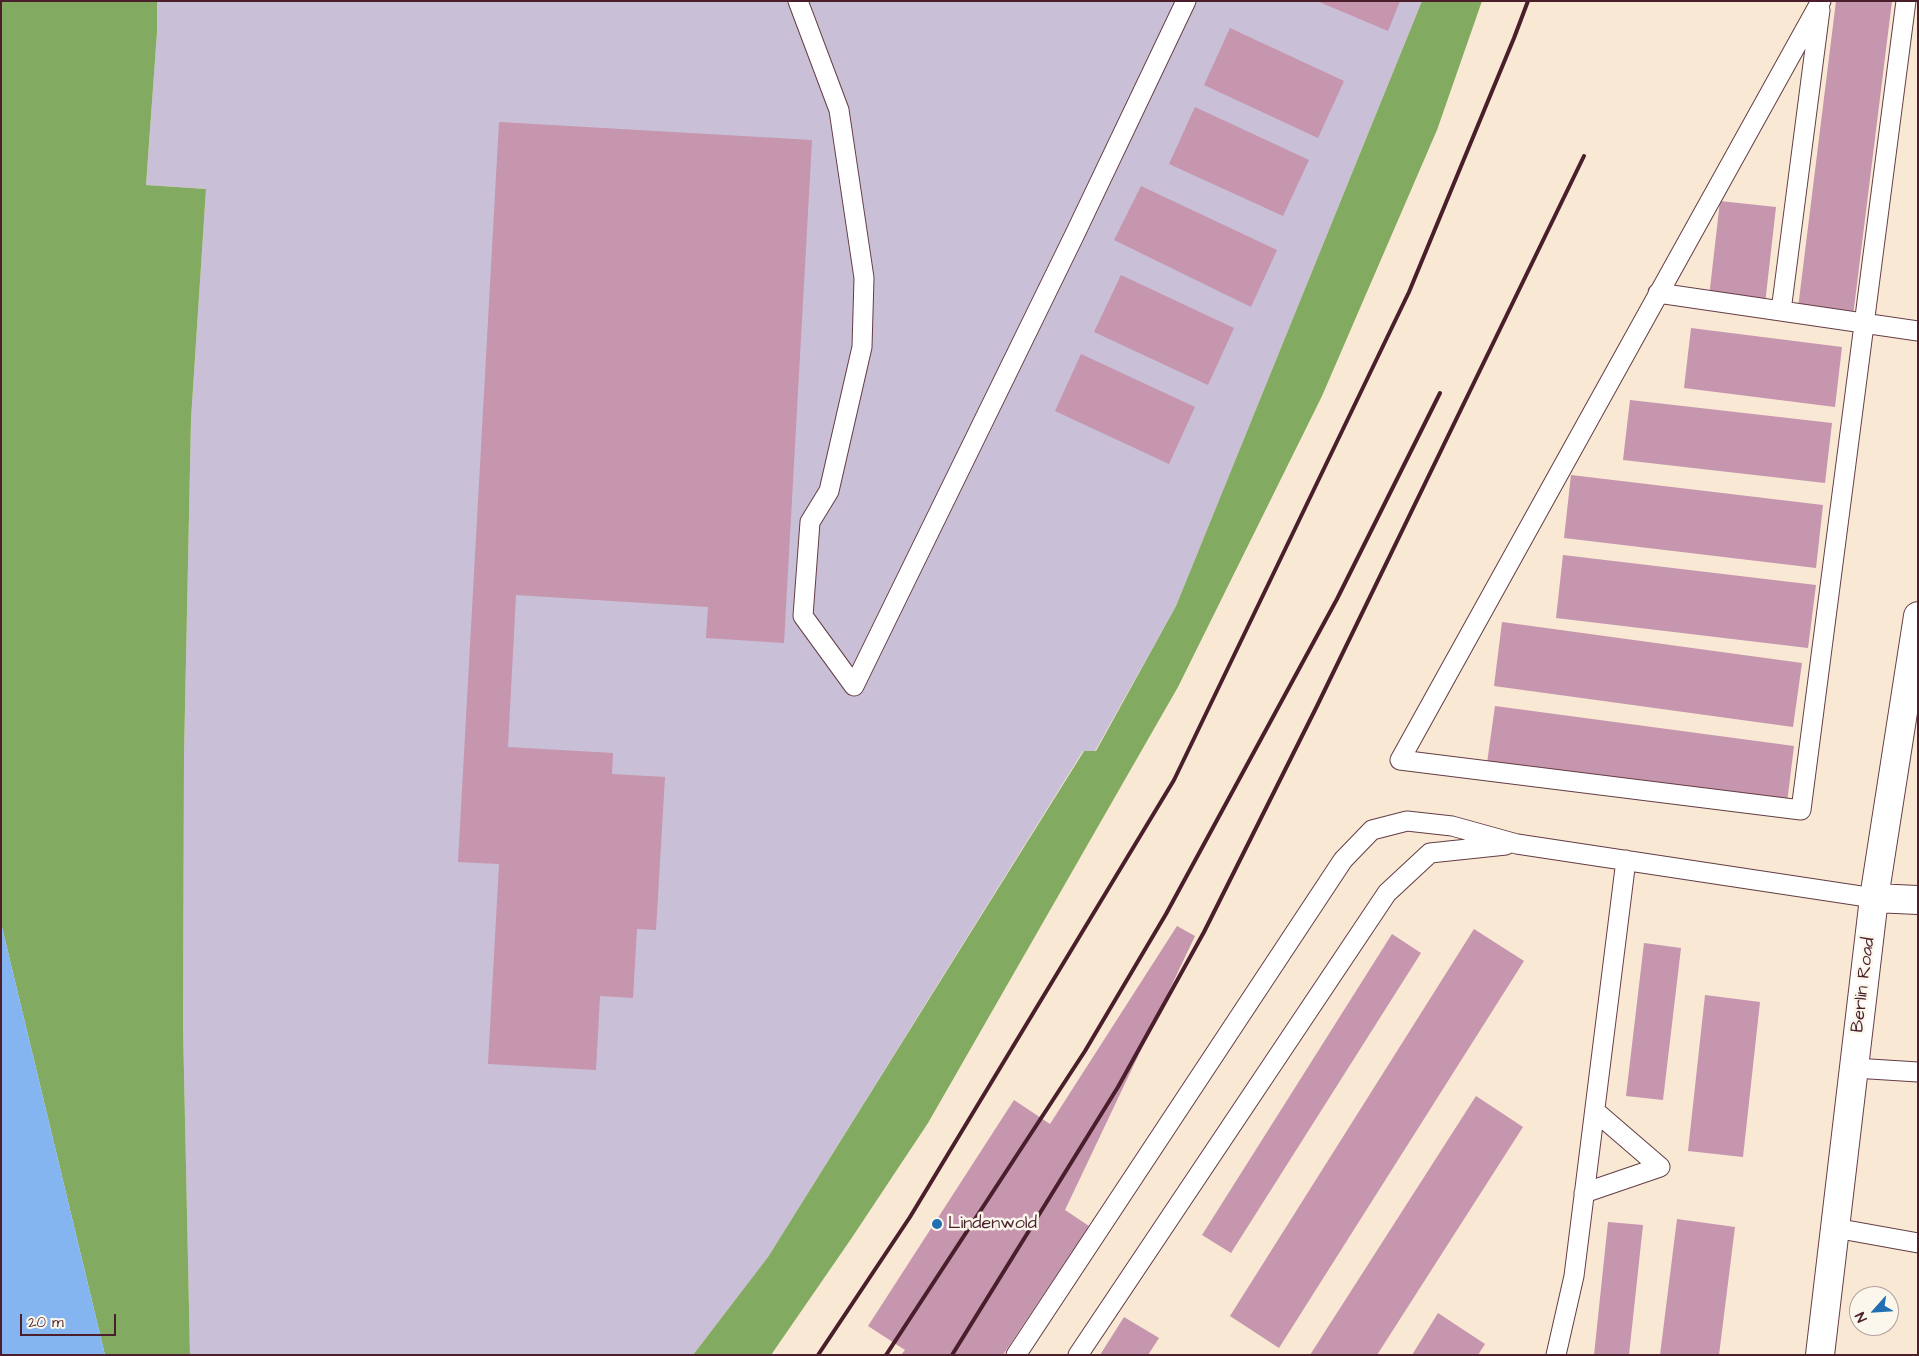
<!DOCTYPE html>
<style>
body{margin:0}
#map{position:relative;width:1919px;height:1356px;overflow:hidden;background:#f8e8d4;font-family:"Architects Daughter",sans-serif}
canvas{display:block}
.frame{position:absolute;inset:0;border:2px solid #4a1f2b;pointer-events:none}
.north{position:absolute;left:1849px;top:1286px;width:50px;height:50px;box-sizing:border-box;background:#fbf7ec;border:1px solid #b4a19f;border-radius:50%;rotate:244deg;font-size:14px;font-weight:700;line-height:20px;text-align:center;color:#4a1f2b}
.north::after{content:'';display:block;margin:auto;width:18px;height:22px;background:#1f6fb2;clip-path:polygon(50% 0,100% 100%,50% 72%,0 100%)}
.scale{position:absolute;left:20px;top:1314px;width:96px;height:22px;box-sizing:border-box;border:2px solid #4a1f2b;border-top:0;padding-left:6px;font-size:15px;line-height:18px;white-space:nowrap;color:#4a1f2b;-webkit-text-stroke:4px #fbf7ec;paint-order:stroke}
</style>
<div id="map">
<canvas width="1919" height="1356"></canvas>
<div class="frame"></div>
<div class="north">N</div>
<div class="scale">20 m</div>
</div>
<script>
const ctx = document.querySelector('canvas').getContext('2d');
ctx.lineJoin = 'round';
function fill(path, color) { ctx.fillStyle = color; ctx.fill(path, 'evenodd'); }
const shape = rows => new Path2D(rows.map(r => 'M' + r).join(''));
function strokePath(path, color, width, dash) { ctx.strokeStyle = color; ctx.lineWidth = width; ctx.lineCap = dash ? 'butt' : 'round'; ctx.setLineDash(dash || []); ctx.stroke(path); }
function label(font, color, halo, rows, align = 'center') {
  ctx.font = font + ' "Architects Daughter",sans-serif'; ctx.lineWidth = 5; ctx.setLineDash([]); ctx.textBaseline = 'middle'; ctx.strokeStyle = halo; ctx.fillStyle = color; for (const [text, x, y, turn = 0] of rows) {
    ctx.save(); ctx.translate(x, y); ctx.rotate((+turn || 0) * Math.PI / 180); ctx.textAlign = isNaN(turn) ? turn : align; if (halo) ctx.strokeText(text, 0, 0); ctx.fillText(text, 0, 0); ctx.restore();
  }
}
fill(shape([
 [157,1,1422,1,1176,606,1095,751,1083,751,768,1257,693,1355,190,1355,183,1026,184,755,191,419,206,189,146,185,157,32]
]), '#c9bfd7');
fill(shape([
 [1,1,157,1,157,32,146,185,206,189,191,419,184,755,183,1026,190,1355,105,1355,1,923],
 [1422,1,1482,1,1437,130,1322,396,1178,687,928,1123,851,1239,771,1355,693,1355,768,1257,1084,751,1096,751,1176,606]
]), '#82aa60');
fill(shape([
 [1,923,105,1355,1,1355]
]), '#85b5f1');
fill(shape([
 [1317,1,1400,1,1388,31],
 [1836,1,1892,1,1853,316,1798,308],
 [1230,28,1344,81,1318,138,1204,85],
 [1195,107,1309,160,1283,216,1169,164],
 [499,122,812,140,784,643,706,638,708,607,516,595,508,747,613,753,612,774,665,777,656,930,637,929,633,998,600,996,596,1070,488,1064,499,864,458,862],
 [1141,186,1277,250,1251,307,1114,240],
 [1720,201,1776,207,1765,304,1709,297],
 [1121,275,1234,328,1208,385,1094,332],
 [1691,328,1842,347,1835,407,1684,388],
 [1081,354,1195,407,1169,464,1055,411],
 [1630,400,1832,423,1825,483,1623,460],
 [1571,475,1823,505,1816,568,1564,538],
 [1563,555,1816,585,1808,648,1556,618],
 [1502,622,1802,663,1793,727,1494,686],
 [1495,706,1794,746,1786,811,1486,770],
 [1177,926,1195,936,1065,1210,1089,1226,1003,1355,901,1355,905,1350,868,1326,1014,1100,1050,1124],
 [1474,929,1524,961,1279,1348,1230,1316],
 [1392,934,1421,953,1231,1253,1202,1235],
 [1644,943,1681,948,1663,1100,1626,1096],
 [1705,995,1760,1002,1743,1157,1688,1151],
 [1476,1096,1523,1127,1377,1355,1310,1355],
 [1677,1219,1735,1227,1719,1355,1660,1355],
 [1608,1222,1643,1225,1629,1355,1594,1355],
 [1438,1313,1485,1344,1478,1355,1412,1355],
 [1124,1317,1159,1338,1148,1355,1100,1355]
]), '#c695ae');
const service = shape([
 [798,1,839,110,864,278,862,347,829,491,810,522,803,616,854,686,1074,236,1186,1],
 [1821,1,1400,760,1801,810,1906,1],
 [1658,293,1918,331],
 [1781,311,1820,10],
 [1854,1068,1918,1072],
 [1584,1193,1660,1167,1595,1111],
 [1835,1228,1918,1243],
 [1016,1355,1343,860,1372,830,1407,821,1452,826,1517,844,1874,898],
 [1078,1355,1387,893,1430,853,1506,845],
 [1556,1355,1574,1276,1626,860]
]);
const tertiary = shape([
 [1874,898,1918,900],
 [1820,1355,1874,898,1918,616]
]);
strokePath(service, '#643d44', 21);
strokePath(tertiary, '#643d44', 30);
strokePath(service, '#fff', 19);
strokePath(tertiary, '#fff', 28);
strokePath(shape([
 [818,1355,910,1217,1174,780,1409,292,1514,38,1528,1],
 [886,1355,1085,1051,1166,914,1337,599,1440,393],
 [952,1355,1118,1087,1204,932,1317,706,1584,156]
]), '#4a1f2b', 4);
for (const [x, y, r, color] of [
 [937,1224,6,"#1f6fb2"]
]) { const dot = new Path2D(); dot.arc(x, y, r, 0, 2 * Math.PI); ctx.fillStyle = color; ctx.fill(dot); strokePath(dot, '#fbf7ec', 2); }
label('18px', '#4a1f2b', '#fbf7ec', [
 ["Berlin Road",1864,985,-83]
]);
label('18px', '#4a1f2b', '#fbf7ec', [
 ["Lindenwold",948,1224]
], 'left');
</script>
